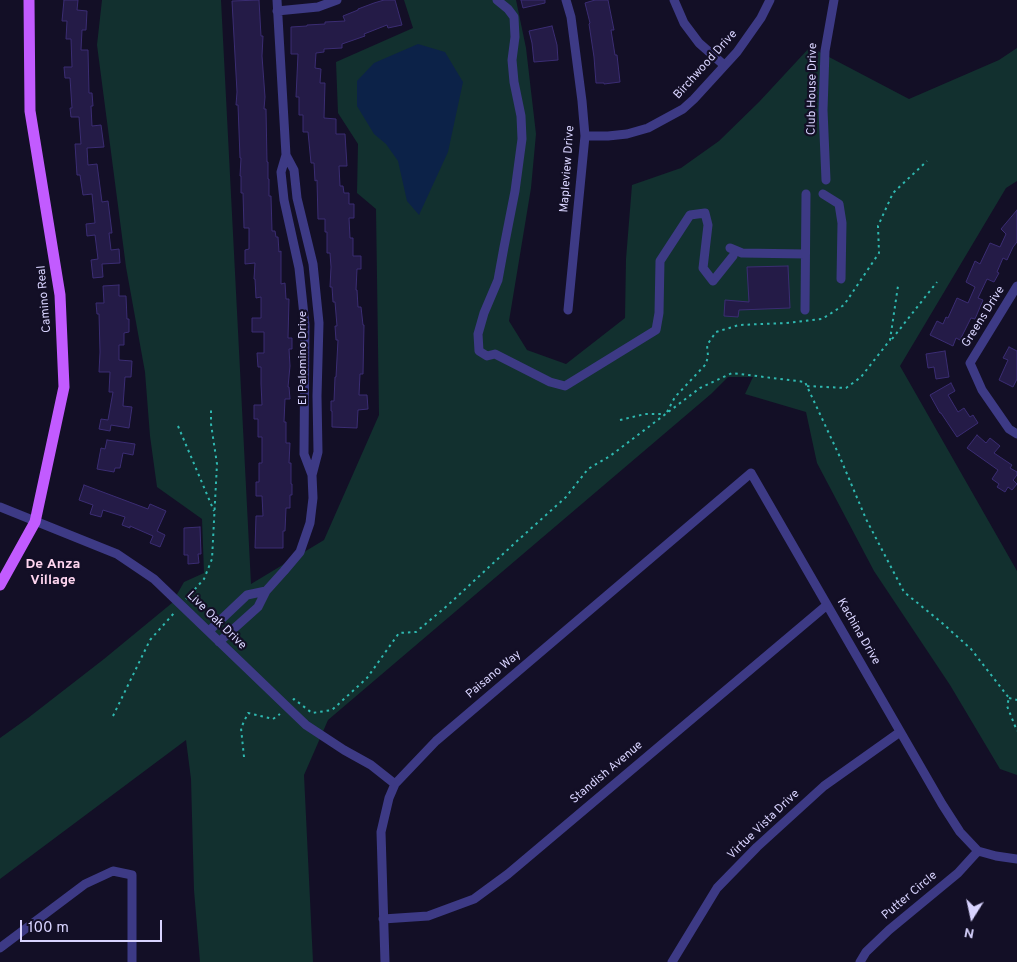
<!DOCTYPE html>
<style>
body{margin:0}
#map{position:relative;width:1017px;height:962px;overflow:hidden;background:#130f26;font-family:Overpass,sans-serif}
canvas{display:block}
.north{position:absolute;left:947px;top:892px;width:50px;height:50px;-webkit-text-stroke:4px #130f26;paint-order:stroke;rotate:190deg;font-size:14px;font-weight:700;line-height:20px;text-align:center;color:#d9d4ff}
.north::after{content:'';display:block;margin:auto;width:18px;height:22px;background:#d9d4ff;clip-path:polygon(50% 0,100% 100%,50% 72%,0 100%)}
.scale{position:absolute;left:20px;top:920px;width:142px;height:22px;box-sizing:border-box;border:2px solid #d9d4ff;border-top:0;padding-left:6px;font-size:15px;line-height:18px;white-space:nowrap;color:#d9d4ff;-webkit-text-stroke:4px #130f26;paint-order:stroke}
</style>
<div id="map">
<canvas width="1017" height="962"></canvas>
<div class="north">N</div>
<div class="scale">100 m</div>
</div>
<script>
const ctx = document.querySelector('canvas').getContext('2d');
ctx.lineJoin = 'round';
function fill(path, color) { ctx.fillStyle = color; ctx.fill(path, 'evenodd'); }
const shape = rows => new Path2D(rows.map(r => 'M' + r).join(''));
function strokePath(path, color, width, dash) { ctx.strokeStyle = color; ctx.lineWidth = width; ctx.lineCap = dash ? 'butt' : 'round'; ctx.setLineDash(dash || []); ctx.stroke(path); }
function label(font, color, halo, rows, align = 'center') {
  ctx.font = font + ' Overpass,sans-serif'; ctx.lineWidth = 4.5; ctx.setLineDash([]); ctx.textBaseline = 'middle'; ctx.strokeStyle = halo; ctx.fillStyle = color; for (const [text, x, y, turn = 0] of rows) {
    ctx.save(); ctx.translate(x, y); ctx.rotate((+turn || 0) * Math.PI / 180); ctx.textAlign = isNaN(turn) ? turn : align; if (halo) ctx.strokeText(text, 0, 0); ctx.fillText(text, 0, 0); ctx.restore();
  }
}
fill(shape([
 [102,0,221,0,251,584,324,540,379,415,376,209,357,193,358,144,338,113,336,62,413,28,404,0,516,0,526,48,536,134,531,188,509,321,527,350,566,364,625,318,626,259,632,185,681,168,719,141,759,102,810,47,909,99,999,60,1017,48,1017,181,1006,188,900,366,1017,571,1017,775,1000,769,950,685,874,571,817,463,806,412,745,394,753,377,728,377,711,394,328,720,304,775,313,962,200,962,194,890,191,779,186,740,0,879,0,738,28,718,104,659,172,603,184,582,204,573,202,519,157,487,150,436,145,372,126,267,97,45]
]), '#12302f');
fill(shape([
 [418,44,445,52,463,82,448,152,419,215,407,201,398,161,386,144,374,134,357,106,357,81,374,63]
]), '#0c2248');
const building = shape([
 [64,0,78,0,77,10,87,11,86,30,82,30,81,50,88,50,89,93,92,93,93,106,91,106,92,126,101,125,104,147,87,148,88,165,97,164,102,202,108,201,112,233,109,233,111,250,119,249,120,263,102,264,103,277,93,278,91,260,98,259,95,235,87,236,86,224,95,223,92,194,83,195,80,175,77,175,75,144,81,144,79,117,71,117,70,108,72,108,70,78,65,78,64,67,72,67,71,39,66,39,67,21,62,21,64,0],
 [259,0,261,36,263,36,262,56,265,97,264,109,266,109,267,162,268,162,268,179,269,179,269,196,271,196,272,231,275,231,276,237,278,237,279,252,281,251,281,284,285,283,286,299,289,299,288,338,292,338,292,349,289,349,290,366,288,387,289,387,290,399,285,399,284,422,286,422,286,443,290,443,289,463,291,463,291,484,292,484,292,495,290,495,290,508,286,508,285,531,283,531,283,548,255,548,256,516,263,516,262,496,256,496,256,482,259,482,259,463,262,463,262,437,258,437,258,419,254,419,254,405,262,405,261,384,261,367,258,367,257,353,264,353,264,332,252,332,252,318,261,318,261,297,256,298,255,279,254,279,255,263,245,264,245,250,249,249,249,228,244,228,243,193,241,193,241,176,240,176,241,158,240,158,238,105,236,105,237,92,232,1,259,0],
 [384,0,395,0,402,25,388,28,387,25,364,34,365,36,342,44,342,48,324,49,324,52,316,53,315,68,321,69,320,83,325,83,324,118,336,119,336,134,345,134,347,166,339,166,340,186,343,186,344,193,349,193,349,204,354,204,354,218,349,218,350,238,353,238,353,256,361,256,361,269,357,269,356,290,357,290,358,307,361,307,363,325,364,325,363,374,360,374,359,395,367,395,368,409,358,410,357,428,332,427,332,411,331,411,331,401,334,401,335,377,336,377,338,340,336,340,335,326,337,326,335,302,333,302,332,287,330,287,331,267,330,253,327,253,327,232,325,232,325,219,318,219,317,180,315,181,314,163,311,163,308,132,303,132,303,115,299,115,299,97,296,97,298,54,291,54,291,27,307,26,307,25,325,24,325,22,345,21,343,16,358,10,358,9,374,3,384,0],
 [521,0,545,0,545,3,523,8,521,0],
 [595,0,608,0,614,30,611,30,615,55,617,55,620,82,604,84,604,83,596,83,594,57,589,24,590,23,585,3,595,0],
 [552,26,557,45,558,60,534,62,532,43,529,31,552,26],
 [1017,210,1017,242,1013,247,1007,260,1003,258,997,272,999,273,994,282,987,279,978,298,983,300,975,319,971,318,960,340,956,338,953,346,930,335,937,321,943,324,946,317,948,318,957,298,968,303,975,287,966,282,975,261,980,264,990,243,1000,247,1006,234,1001,229,1017,210],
 [788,266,790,308,739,310,738,317,724,316,725,300,749,302,747,267,788,266],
 [119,285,119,296,126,296,127,319,129,319,129,332,124,333,124,345,119,345,119,360,132,361,131,377,125,377,123,406,132,407,129,428,111,425,110,431,99,429,101,419,108,420,113,392,109,392,110,372,99,372,100,352,99,314,97,314,96,303,104,303,103,286,119,285],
 [1009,347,1017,351,1017,379,1013,387,999,380,1008,360,1003,358,1009,347],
 [945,351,949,377,936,379,934,367,928,368,926,354,945,351],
 [951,383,955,391,948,395,958,412,964,408,970,417,973,415,978,423,957,437,941,413,940,413,930,395,951,383],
 [977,435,986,443,990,438,1000,446,994,453,1012,465,1010,468,1017,472,1017,475,1013,480,1017,484,1012,490,1008,487,1005,492,997,487,999,484,992,479,998,470,967,448,977,435],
 [107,440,135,444,133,455,123,453,120,468,115,468,114,472,97,469,101,448,105,449,107,440],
 [84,485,148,509,150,504,166,511,157,531,165,535,160,547,150,543,153,536,130,526,130,528,122,525,125,517,103,510,101,517,90,514,93,505,79,500,84,485],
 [200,527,201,554,198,554,199,563,188,564,188,555,184,555,184,528,200,527]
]);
fill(building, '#241b47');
strokePath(building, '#3b2d73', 1);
strokePath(shape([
 [892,339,937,282],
 [807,386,846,388,861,377,890,340,898,286],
 [667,412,675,397,706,364,708,356,707,345,716,332,739,325,786,323,822,319,844,305,879,253,878,226,893,193,927,161],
 [620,420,645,414,664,414],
 [178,426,214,511],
 [186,599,204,579,212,559,217,464,211,424,211,407],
 [1009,698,1017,700],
 [293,700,294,699,312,713,332,710,367,678,399,633,416,632,448,605,516,542,566,497,588,469,610,456,700,388,732,373,805,382,839,455,866,519,904,592,941,622,971,649,1009,698,1007,706,1017,731],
 [113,716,150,640,175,612],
 [244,757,241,728,248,713,273,719,280,714]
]), '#2fb8b0', 2, [2.5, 4]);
strokePath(shape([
 [497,0,508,9,514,17,515,37,512,60,514,82,521,116,522,139,515,191,504,247,498,280,484,313,478,334,479,351,487,356,495,354,550,382,565,386,656,330,659,313,660,261,690,215,705,213,708,225,703,268,713,281,733,256],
 [566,0,571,17,582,101,585,136,568,310],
 [674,0,684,23,699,43,724,65],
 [277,11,318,7,337,0],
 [585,136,608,136,627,134,648,128,683,109,694,99,737,52,761,18,770,0],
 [286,155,294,170,297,198,313,264,319,323,317,396,318,452,312,475],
 [826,180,823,110,825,51,834,0],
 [823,194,839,204,842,223,841,279],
 [730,248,742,253,805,254],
 [1017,286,970,363,982,390,1009,429,1017,434],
 [805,310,806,194],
 [0,507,117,554,154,579,306,725,344,750,371,765,395,784],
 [266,591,284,571,300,552,310,523,313,498,312,475,304,454,305,325,299,268,284,200,281,172,286,155,277,0],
 [209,631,247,595,266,591,258,607,219,642],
 [383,919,428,916,474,899,508,874,827,605],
 [0,948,85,884,113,871,132,875,132,962],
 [385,962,381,832,389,798,395,784,436,741,751,473,942,804,960,832,978,851,996,856,1017,859],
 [672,962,717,888,757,847,824,786,900,732],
 [860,962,866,952,889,930,958,873,978,851]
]), '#3d3a85', 9);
strokePath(shape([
 [0,585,35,522,64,387,60,295,30,111,29,0]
]), '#c25bff', 11);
label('12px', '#d9d4ff', '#130f26', [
 ["Birchwood Drive",706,65,-48],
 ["Club House Drive",813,89,-89],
 ["Mapleview Drive",568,169,-86],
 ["Camino Real",45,299,-95],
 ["Greens Drive",984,317,-58],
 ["El Palomino Drive",304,358,-90],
 ["Live Oak Drive",216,621,44],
 ["Kachina Drive",858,632,60],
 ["Paisano Way",494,675,-40],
 ["Standish Avenue",607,773,-40],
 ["Virtue Vista Drive",764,825,-44],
 ["Putter Circle",910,896,-40]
]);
label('bold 14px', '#ffd6f0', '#130f26', [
 ["De Anza",53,565],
 ["Village",53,581]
]);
</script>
